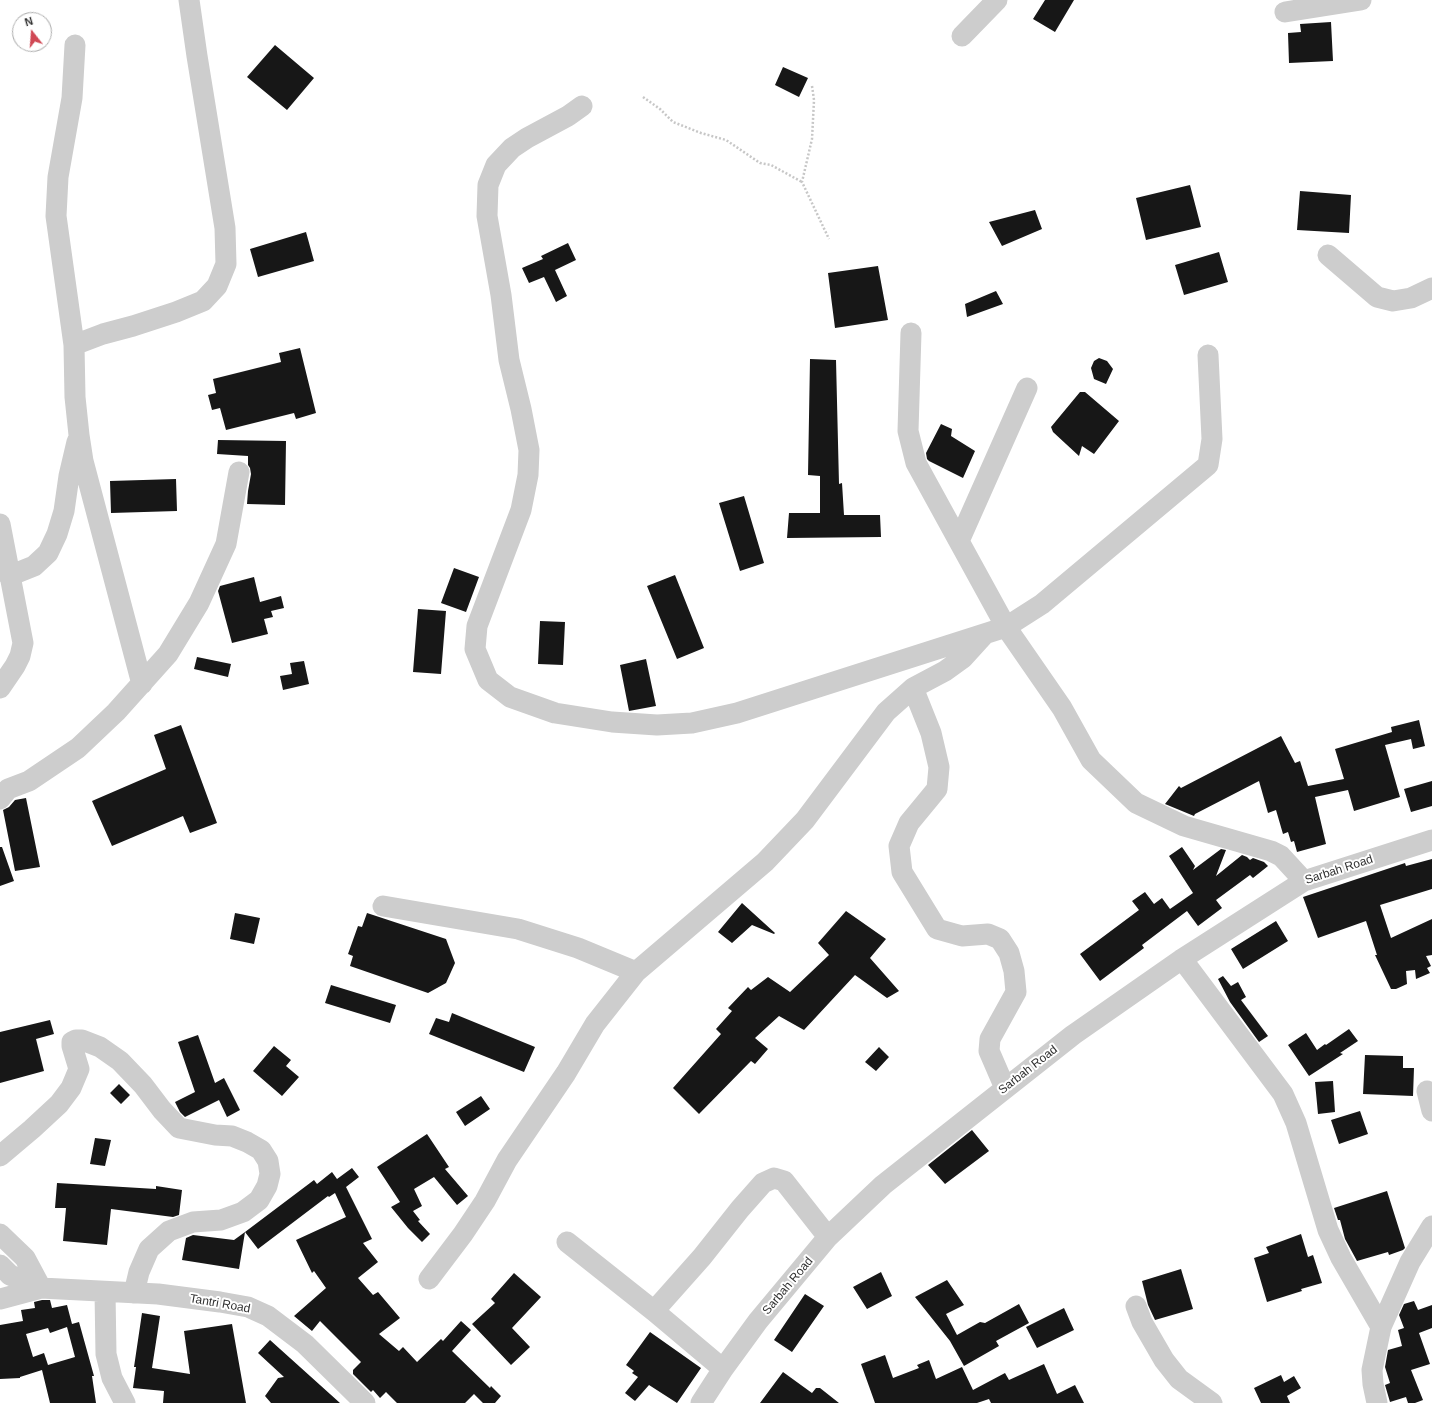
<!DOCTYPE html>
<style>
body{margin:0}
#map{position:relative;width:1432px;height:1403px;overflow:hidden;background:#fff;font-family:Arial,sans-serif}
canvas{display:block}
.north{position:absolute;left:12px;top:12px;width:40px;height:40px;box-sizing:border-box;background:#fff;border:1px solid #acacac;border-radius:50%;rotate:343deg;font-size:11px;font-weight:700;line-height:16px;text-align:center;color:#303030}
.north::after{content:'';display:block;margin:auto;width:14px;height:18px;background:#d04854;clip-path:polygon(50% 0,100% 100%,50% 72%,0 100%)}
</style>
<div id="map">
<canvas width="1432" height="1403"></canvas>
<div class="north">N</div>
</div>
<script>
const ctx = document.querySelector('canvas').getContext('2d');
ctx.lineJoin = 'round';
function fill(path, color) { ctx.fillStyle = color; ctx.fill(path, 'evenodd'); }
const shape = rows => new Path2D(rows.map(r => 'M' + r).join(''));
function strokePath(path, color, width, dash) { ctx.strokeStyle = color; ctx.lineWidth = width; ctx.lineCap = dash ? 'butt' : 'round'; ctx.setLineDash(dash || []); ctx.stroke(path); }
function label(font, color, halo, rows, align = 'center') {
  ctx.font = font + ' Arial,sans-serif'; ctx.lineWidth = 4; ctx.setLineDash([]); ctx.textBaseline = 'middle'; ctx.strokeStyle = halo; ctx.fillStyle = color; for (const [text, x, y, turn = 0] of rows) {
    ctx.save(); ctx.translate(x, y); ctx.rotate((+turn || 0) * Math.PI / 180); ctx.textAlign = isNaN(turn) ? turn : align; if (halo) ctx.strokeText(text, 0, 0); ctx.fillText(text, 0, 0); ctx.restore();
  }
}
fill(shape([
 [1045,0,1074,0,1055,32,1033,19],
 [1331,22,1333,61,1289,63,1288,33,1301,32,1300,24],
 [275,45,314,78,287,110,247,77],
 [783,67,808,78,799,97,775,85],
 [1190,185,1201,227,1146,240,1136,198],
 [1300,191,1351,195,1349,233,1297,230],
 [1035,210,1042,229,1002,246,989,222],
 [306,232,314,261,258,277,250,249],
 [568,243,576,260,555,270,567,296,556,302,544,277,529,283,522,268,543,259,541,256],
 [1219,252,1228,282,1184,295,1175,265],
 [878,266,888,320,835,328,828,273],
 [996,291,1003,304,967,317,965,304],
 [300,348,316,413,296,419,294,413,226,430,220,408,212,410,208,395,216,393,213,379,281,362,279,353],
 [1099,358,1107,361,1113,369,1106,384,1094,379,1091,368,1094,361],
 [810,359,836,360,839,484,842,483,844,515,880,515,881,537,787,538,789,513,820,513,820,476,808,475],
 [1080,392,1085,392,1119,421,1094,454,1082,446,1079,456,1053,432,1051,427],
 [941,424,952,429,951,436,975,451,963,478,929,461,927,459,926,453],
 [218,440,286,441,285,505,247,504,248,491,251,474,250,468,248,465,248,456,217,454],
 [176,479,177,511,111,513,110,481],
 [744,496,764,563,740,571,719,503],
 [454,568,479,577,466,612,441,603],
 [675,575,704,648,677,659,647,586],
 [254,577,260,602,281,596,284,608,271,611,273,617,264,619,268,634,232,643,218,591,220,586],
 [418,609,446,611,441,674,413,672],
 [540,621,565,622,563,665,538,664],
 [197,657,231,664,228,677,194,669],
 [646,659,656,706,629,711,620,665],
 [304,661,309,684,283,690,280,676,292,674,290,663],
 [1419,720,1425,746,1413,749,1411,739,1385,745,1400,797,1354,811,1348,790,1315,797,1326,844,1297,852,1294,841,1291,842,1288,832,1283,834,1276,810,1268,813,1259,781,1195,814,1194,816,1165,804,1179,786,1181,788,1281,736,1295,763,1300,761,1308,786,1344,779,1335,749,1392,732,1391,727],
 [181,725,217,823,190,833,183,816,112,846,92,801,166,769,154,735],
 [1432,781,1432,806,1411,812,1404,789],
 [26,798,40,867,15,871,3,810,9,807,15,800],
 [0,847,2,847,14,881,0,886],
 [1182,847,1195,866,1193,870,1221,849,1226,850,1216,876,1242,855,1247,857,1250,860,1253,858,1264,862,1268,866,1253,878,1250,875,1216,900,1222,908,1198,926,1187,911,1142,945,1144,948,1100,981,1080,954,1139,910,1132,901,1145,892,1154,904,1162,898,1170,909,1193,893,1169,856],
 [1432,859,1432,889,1380,905,1391,938,1432,919,1432,955,1426,956,1431,966,1427,968,1430,973,1416,979,1415,970,1406,971,1407,984,1396,989,1391,989,1375,955,1377,955,1366,921,1318,938,1303,897,1405,863,1406,866],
 [742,903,775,933,774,934,752,925,732,943,718,932],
 [846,911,886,939,870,958,899,991,887,998,855,975,804,1030,779,1016,755,1038,768,1049,755,1064,751,1061,699,1114,673,1088,721,1034,716,1029,732,1011,728,1008,748,987,751,990,768,977,790,992,829,955,818,943],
 [235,913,260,918,254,944,230,939],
 [367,913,446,939,455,963,446,983,428,993,350,966,353,956,348,954,358,926,362,927],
 [1276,921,1288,941,1243,969,1231,949],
 [1223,976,1231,986,1238,982,1246,997,1241,1000,1268,1036,1259,1042,1230,1002,1218,979],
 [331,985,396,1005,390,1023,325,1003],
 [452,1013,535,1047,524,1072,429,1034,436,1018,449,1022],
 [50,1020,54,1034,36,1039,44,1071,0,1083,0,1032],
 [1349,1029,1358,1041,1340,1053,1343,1054,1309,1076,1288,1045,1306,1033,1317,1050,1325,1044,1326,1045],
 [198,1035,215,1083,224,1078,240,1110,227,1117,219,1100,185,1117,180,1112,175,1102,195,1092,178,1042],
 [274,1046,291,1060,286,1066,299,1077,282,1096,253,1071],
 [879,1047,889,1057,876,1071,865,1062],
 [1365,1055,1403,1056,1403,1068,1414,1068,1413,1096,1363,1094],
 [1333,1081,1335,1112,1318,1114,1315,1082],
 [119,1084,130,1095,121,1104,110,1093],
 [481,1096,490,1109,465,1126,456,1112],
 [1360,1111,1368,1134,1339,1144,1331,1120],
 [972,1130,989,1151,945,1184,928,1165],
 [427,1134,449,1167,445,1169,468,1196,457,1205,434,1177,414,1189,422,1206,413,1211,420,1220,418,1221,430,1234,422,1242,408,1228,391,1207,400,1202,377,1167],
 [95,1138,111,1140,105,1166,90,1164],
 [352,1168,359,1177,346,1187,372,1239,363,1243,378,1262,358,1278,373,1295,378,1292,400,1318,379,1334,399,1351,403,1347,417,1362,441,1339,443,1341,461,1321,471,1330,452,1351,490,1388,491,1386,501,1396,495,1403,483,1403,474,1394,465,1403,397,1403,386,1392,380,1398,373,1390,371,1392,353,1374,353,1370,361,1362,320,1321,312,1331,294,1316,326,1288,314,1271,312,1273,296,1240,346,1217,335,1193,329,1197,328,1196,258,1249,245,1232,314,1180,317,1184,332,1172,337,1179],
 [57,1183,156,1189,156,1186,182,1190,179,1215,173,1217,111,1209,107,1245,63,1241,66,1208,55,1208],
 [1387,1191,1405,1248,1403,1250,1389,1255,1388,1252,1357,1261,1345,1239,1340,1220,1338,1220,1334,1208],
 [245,1232,239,1269,182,1260,186,1238,193,1235,234,1240],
 [1301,1234,1308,1257,1313,1255,1322,1283,1301,1289,1302,1291,1267,1302,1254,1258,1269,1253,1266,1247],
 [1181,1269,1193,1309,1155,1320,1148,1305,1142,1281],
 [881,1272,892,1296,867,1309,853,1287],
 [514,1273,541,1297,512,1328,530,1347,511,1365,472,1324,495,1303,491,1299],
 [947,1280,964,1305,946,1314,957,1335,980,1322,985,1323,1019,1304,1029,1323,996,1341,999,1346,964,1366,950,1341,915,1297],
 [805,1294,824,1306,792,1352,774,1340],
 [42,1300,50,1300,52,1308,67,1305,72,1324,79,1322,94,1376,92,1376,96,1403,50,1403,42,1370,20,1377,20,1378,0,1379,0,1325,23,1321,21,1310,35,1308,34,1302],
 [67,1327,75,1357,48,1365,44,1353,33,1357,26,1334,48,1328,50,1333],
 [1414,1301,1418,1310,1432,1305,1432,1328,1419,1333,1430,1364,1411,1370,1423,1400,1415,1403,1408,1403,1406,1397,1390,1402,1385,1385,1390,1383,1385,1367,1388,1350,1402,1346,1398,1330,1404,1328,1399,1315,1404,1304],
 [1064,1308,1074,1330,1037,1348,1026,1327],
 [142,1313,160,1316,152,1368,190,1374,184,1331,232,1324,246,1403,163,1403,164,1391,133,1388,136,1367,134,1367],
 [650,1332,701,1368,677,1403,649,1385,635,1401,625,1393,638,1377,632,1373,634,1371,626,1365],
 [270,1340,340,1403,271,1403,265,1396,278,1378,284,1377,258,1353],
 [885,1355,893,1378,919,1368,917,1365,929,1360,936,1379,962,1367,973,1390,1005,1373,1009,1380,1044,1364,1057,1394,1075,1385,1084,1403,991,1403,989,1399,977,1403,875,1403,861,1364],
 [783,1372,812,1393,816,1388,820,1388,839,1403,760,1403],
 [1281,1375,1284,1382,1294,1376,1301,1388,1287,1396,1290,1403,1261,1403,1254,1388]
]), '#171717');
strokePath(shape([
 [812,86,814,100,812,139,802,182,829,239],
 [643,97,660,109,673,122,701,133,726,140,760,163,771,165,802,182]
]), '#c7c7c7', 2.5, [2, 2]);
strokePath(shape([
 [1285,12,1361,0],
 [962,36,997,0],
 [582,106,568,116,527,138,512,148,496,165,488,185,487,216,501,295,509,360,521,409,529,450,528,475,521,510,477,626,475,649,488,680,510,697,555,713,612,722,657,725,692,723,737,713,1006,627,916,463,908,431,911,333],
 [1328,255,1377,297,1393,301,1411,298,1432,288],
 [74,345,56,216,58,177,72,98,75,45],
 [1208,355,1212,439,1208,465,1042,604,1006,627,1062,708,1091,760,1136,803,1184,826,1271,851,1281,856,1304,881],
 [0,524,23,643,20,656,15,666,0,688],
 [959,541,1027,388],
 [9,576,34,566,48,553,57,534,64,511,69,476,77,442],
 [142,684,83,461,79,435,75,397,74,345,103,334,133,326,176,312,203,301,217,286,226,264,225,228,197,56,189,0],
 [913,688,931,733,939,767,937,789,909,823,899,846,902,872,937,929,962,936,988,934,1000,939,1009,953,1014,971,1016,992,990,1039,989,1051,1005,1088],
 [0,799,8,789,29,781,78,748,116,712,168,654,199,603,226,544,239,472],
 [383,906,518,929,578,948,636,972],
 [1182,959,1283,1094,1296,1123,1328,1230,1341,1258,1381,1327],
 [1427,1091,1432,1111],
 [0,1156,32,1129,59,1104,71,1088,79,1069,72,1046,72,1042,76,1040,82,1040,100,1047,120,1061,143,1085,162,1110,179,1128,215,1135,232,1136,247,1142,261,1150,268,1161,270,1174,267,1186,259,1200,243,1212,221,1220,193,1222,169,1231,149,1249,139,1272,134,1293],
 [0,1234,25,1258,41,1288],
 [567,1242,654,1311,723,1369],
 [0,1265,10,1275,41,1288],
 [429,1279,463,1234,485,1201,507,1160,566,1073,595,1024,636,972,765,862,805,820,886,712,913,688,945,671,963,658,983,636],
 [105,1292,106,1354,112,1378,125,1403],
 [0,1299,41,1288,158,1294,220,1302,248,1307,268,1316,305,1344,365,1403],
 [1136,1306,1142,1322,1164,1360,1179,1379,1212,1403],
 [654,1311,702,1257,740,1209,763,1183,774,1178,784,1181,828,1237],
 [701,1403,723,1369,758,1321,828,1237,883,1185,1073,1035,1182,959,1304,881,1432,840],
 [1377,1403,1373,1384,1372,1370,1381,1327,1410,1262,1432,1226]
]), '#cdcdcd', 21);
label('12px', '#303030', '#fff', [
 ["Sarbah Road",1339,870,-18],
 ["Sarbah Road",1028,1070,-38],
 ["Sarbah Road",788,1286,-50],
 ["Tantri Road",220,1304,10]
]);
</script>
